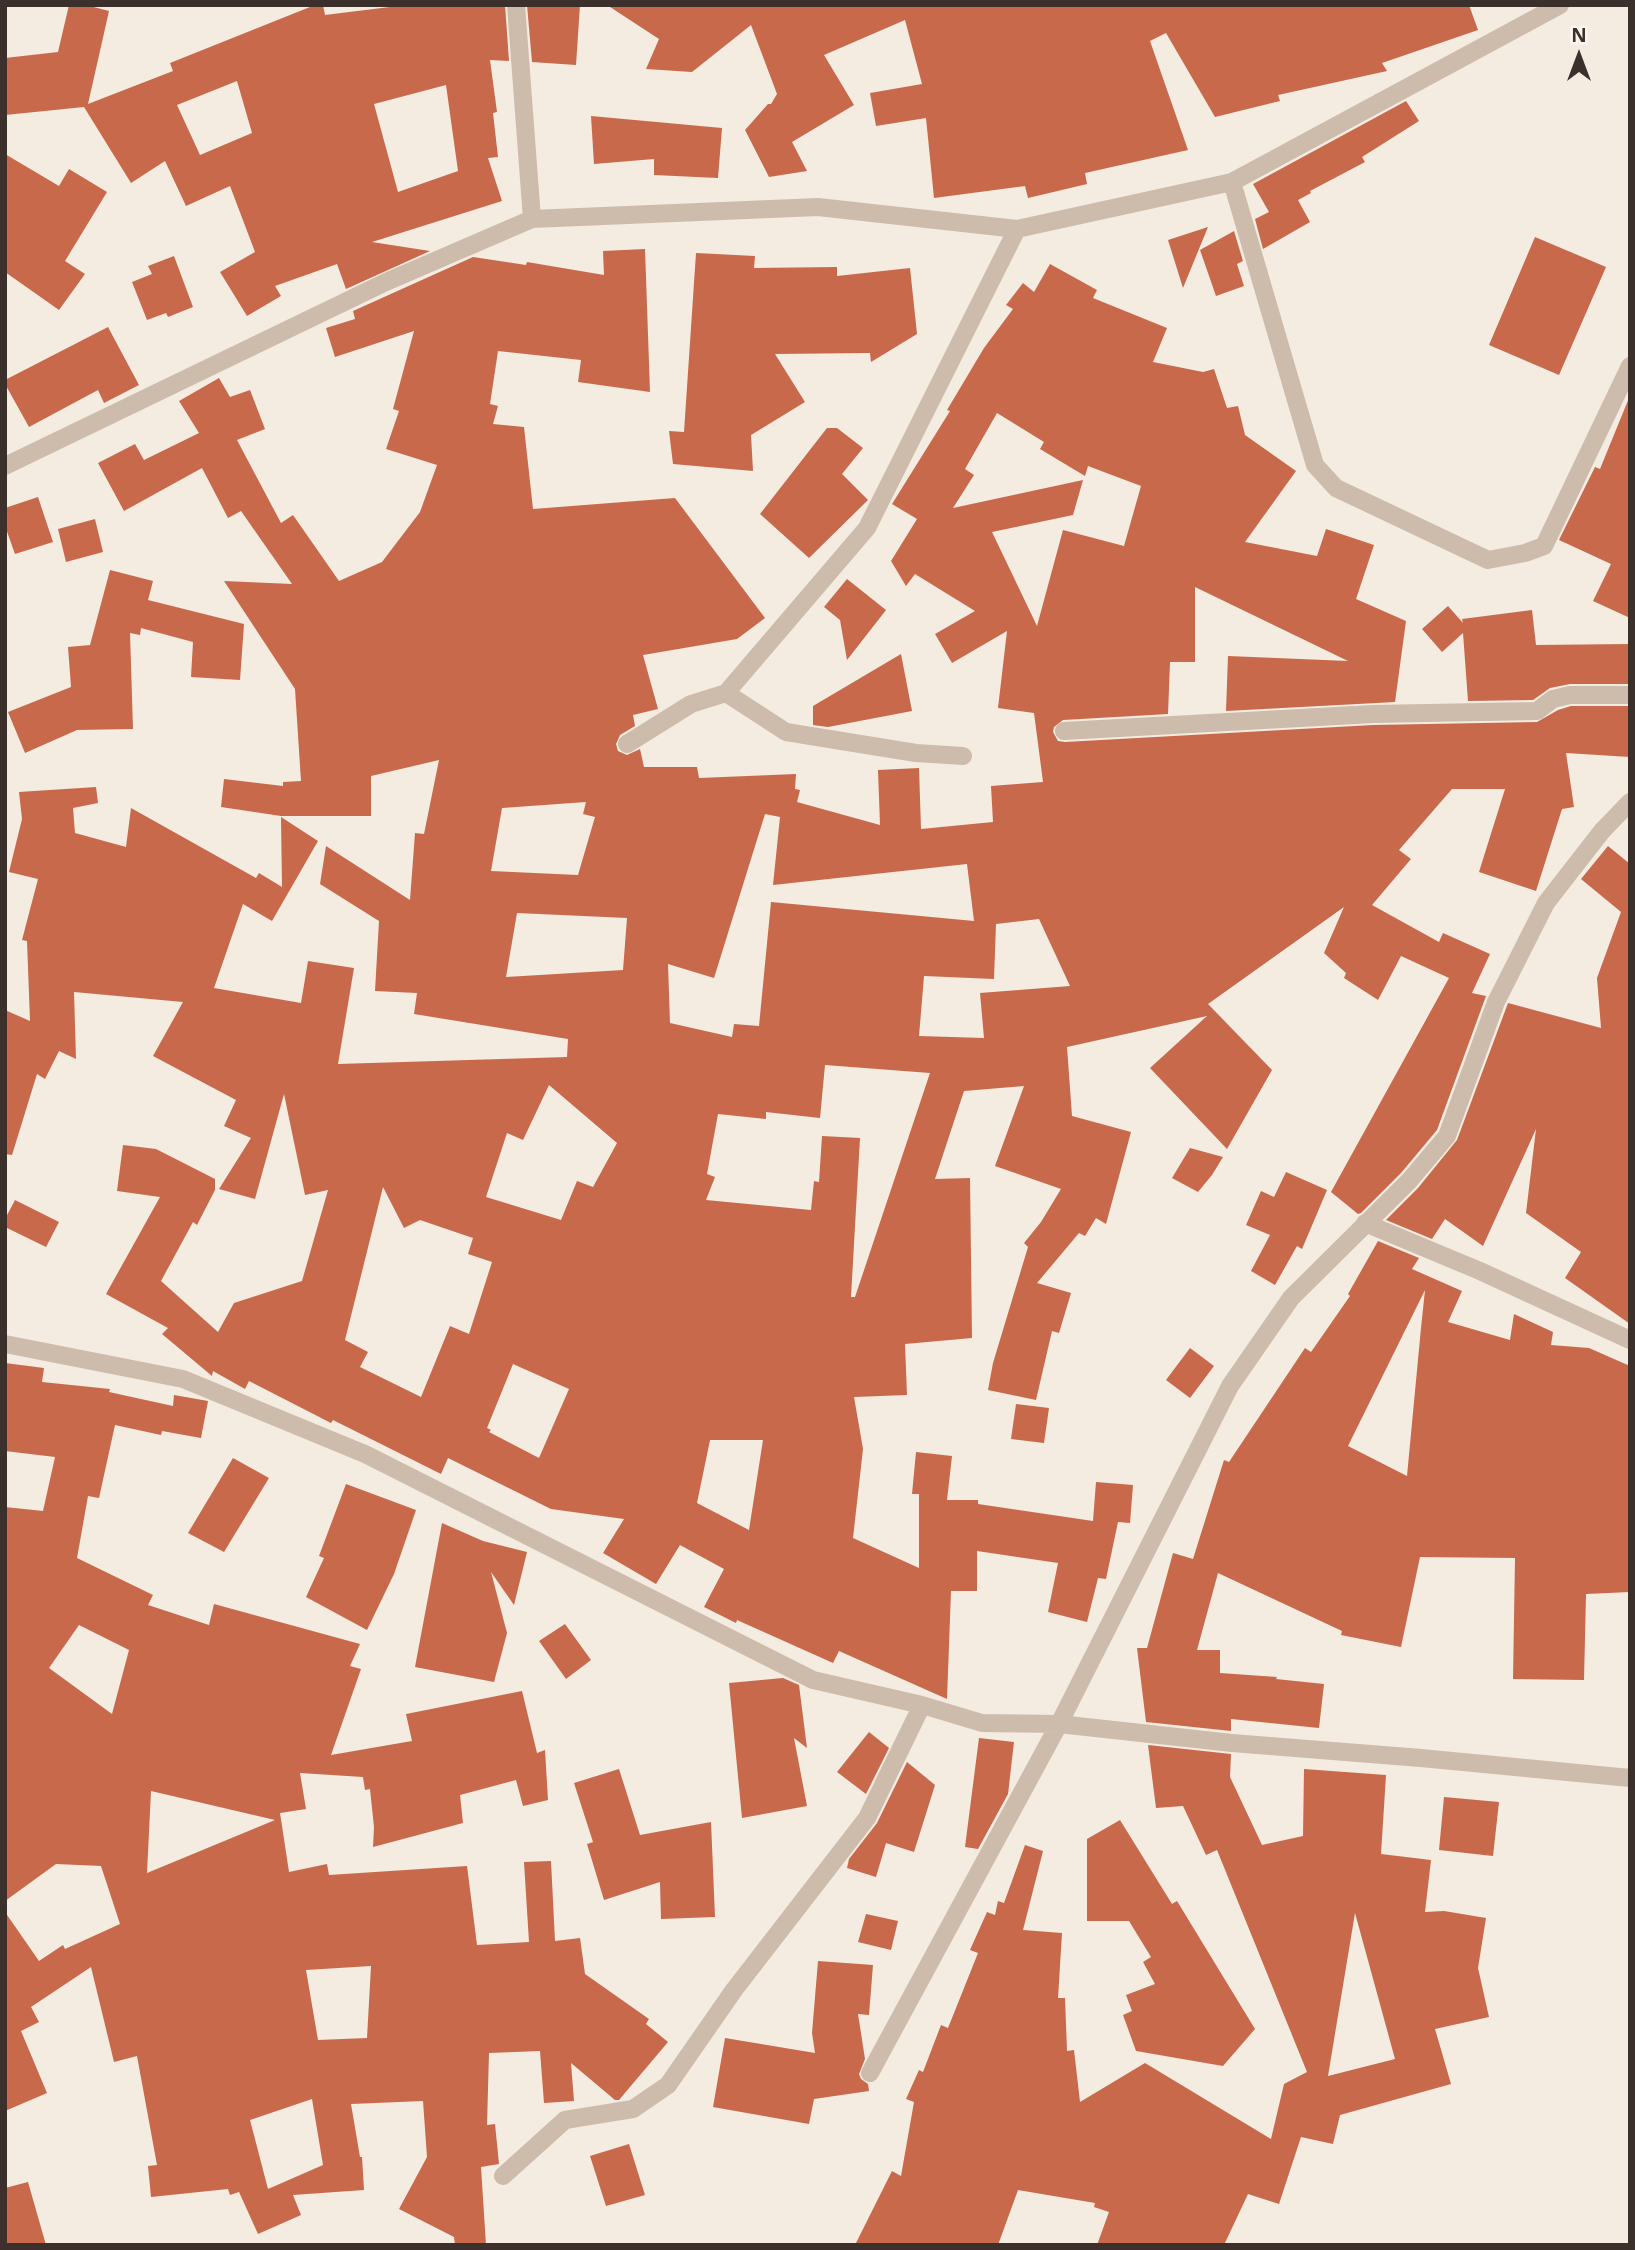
<!DOCTYPE html>
<style>
body{margin:0}
#map{position:relative;width:1635px;height:2250px;overflow:hidden;background:#f4ebe1;font-family:"Noto Sans",sans-serif}
canvas{display:block}
.frame{position:absolute;inset:0;border:7px solid #3b302b;pointer-events:none}
.north{position:absolute;left:1544px;top:21px;width:70px;height:70px;-webkit-text-stroke:5px #fbf5ee;paint-order:stroke;rotate:0deg;font-size:19px;font-weight:700;line-height:28px;text-align:center;color:#3b302b}
.north::after{content:'';display:block;margin:auto;width:24px;height:32px;background:#3b302b;clip-path:polygon(50% 0,100% 100%,50% 72%,0 100%)}
</style>
<div id="map">
<canvas width="1635" height="2250"></canvas>
<div class="frame"></div>
<div class="north">N</div>
</div>
<script>
const ctx = document.querySelector('canvas').getContext('2d');
ctx.lineJoin = 'round';
function fill(path, color) { ctx.fillStyle = color; ctx.fill(path, 'evenodd'); }
const shape = rows => new Path2D(rows.map(r => 'M' + r).join(''));
function strokePath(path, color, width, dash) { ctx.strokeStyle = color; ctx.lineWidth = width; ctx.lineCap = dash ? 'butt' : 'round'; ctx.setLineDash(dash || []); ctx.stroke(path); }
fill(shape([
 [69,5,86,5,109,11,88,104,173,71,170,63,315,5,323,5,325,15,406,5,505,5,509,61,490,60,497,112,493,113,498,157,488,158,502,201,372,242,430,251,346,289,337,264,275,286,281,296,247,316,220,272,255,252,230,186,186,206,165,161,131,183,84,107,5,115,5,58,58,52],
 [237,81,252,133,200,155,177,105],
 [446,85,458,171,398,192,374,104],
 [527,5,580,5,576,65,532,62],
 [607,5,1469,5,1478,30,1382,63,1387,71,1278,95,1280,101,1215,117,1166,33,1150,41,1188,150,1085,173,1087,184,1028,198,1025,186,934,198,926,118,876,126,870,93,922,84,905,20,824,55,854,105,792,142,807,171,769,177,745,130,768,104,771,104,777,94,751,25,692,72,646,69,659,39],
 [1406,101,1419,121,1362,157,1365,162,1310,191,1311,193,1298,200,1310,222,1263,249,1255,219,1269,212,1253,184],
 [591,116,722,128,718,178,654,175,654,159,594,164],
 [5,154,59,186,69,169,107,192,65,261,85,274,59,310,5,272],
 [1208,227,1183,288,1168,240],
 [1234,231,1243,261,1237,264,1244,286,1216,296,1200,250],
 [1535,237,1606,267,1559,375,1489,345],
 [645,249,650,392,578,382,581,360,498,351,490,404,498,406,493,424,524,427,533,509,675,498,765,618,737,639,643,655,658,709,633,715,635,726,620,735,616,744,618,751,627,755,640,749,644,767,697,767,699,778,796,774,795,789,800,790,797,802,880,825,878,770,919,768,921,829,993,822,991,786,1043,782,1034,713,998,708,1007,631,952,663,935,634,975,611,915,574,906,586,891,561,917,519,892,504,950,411,947,410,984,348,1013,309,1006,305,1023,283,1034,292,1050,264,1097,290,1093,298,1167,328,1153,362,1203,372,1214,369,1227,408,1238,406,1245,435,1296,471,1245,542,1317,556,1326,529,1374,545,1356,599,1406,621,1395,702,1226,711,1228,656,1348,661,1195,587,1195,662,1170,662,1168,714,1063,720,1054,727,1053,732,1058,741,1065,742,1373,725,1537,722,1558,710,1571,706,1630,706,1630,757,1566,753,1574,807,1562,809,1536,891,1479,872,1505,789,1452,789,1399,850,1411,859,1372,905,1439,942,1443,933,1490,954,1472,993,1486,996,1437,1130,1401,1173,1361,1213,1358,1214,1331,1192,1449,978,1401,956,1378,1000,1344,978,1346,973,1324,953,1344,907,1208,1004,1272,1070,1227,1149,1150,1068,1207,1016,1067,1047,1072,1116,1131,1132,1106,1224,1096,1218,1085,1236,1079,1233,1037,1283,1071,1293,1059,1333,1052,1331,1036,1400,988,1390,993,1363,1028,1247,1024,1243,1041,1222,1061,1189,995,1166,1024,1086,964,1091,935,1179,970,1178,972,1338,905,1344,907,1395,854,1397,863,1449,853,1538,919,1568,919,1494,912,1494,916,1452,952,1456,947,1500,978,1500,978,1504,1093,1521,1096,1482,1133,1485,1130,1523,1118,1522,1106,1579,1098,1578,1087,1622,1048,1612,1058,1563,977,1551,977,1591,951,1591,947,1699,839,1651,833,1663,737,1620,736,1623,704,1607,724,1569,680,1545,656,1584,603,1553,624,1519,551,1509,448,1458,441,1474,333,1420,331,1423,249,1381,245,1389,213,1371,212,1376,162,1334,168,1328,106,1294,160,1197,117,1191,123,1145,156,1149,215,1179,215,1190,197,1225,193,1222,161,1281,218,1332,234,1303,302,1281,328,1190,305,1195,284,1094,255,1199,219,1189,251,1138,224,1126,236,1100,153,1056,183,1002,74,992,76,1059,59,1051,45,1079,37,1074,12,1155,5,1154,5,1010,30,1021,27,941,22,940,38,879,9,872,22,819,19,792,96,787,98,803,73,808,75,833,126,847,131,808,256,878,259,873,282,887,281,817,318,841,272,921,243,904,214,988,301,1003,308,961,354,968,338,1064,567,1057,568,1039,414,1014,417,993,375,991,379,921,320,884,326,846,410,900,415,833,424,834,439,760,371,776,371,816,281,816,221,807,224,779,283,786,283,782,301,781,295,689,224,581,292,584,241,511,228,518,202,468,124,511,98,463,135,444,144,460,199,433,179,401,219,378,230,397,250,390,265,429,237,440,281,523,293,515,339,581,382,562,420,512,437,465,386,449,399,411,393,409,414,331,335,357,326,328,355,319,353,311,473,257,526,265,527,262,604,275,603,251],
 [997,413,1044,442,1040,449,1085,476,1088,466,1141,486,1124,546,1063,530,1037,626,992,532,1073,515,1083,480,953,508,974,475,965,469],
 [586,802,583,814,595,817,578,875,491,871,502,808],
 [765,814,780,817,773,885,967,864,974,921,771,902,759,1026,734,1024,732,1037,670,1023,668,964,714,978],
 [517,913,627,918,623,970,506,977],
 [1039,919,1070,986,980,993,984,1038,919,1036,924,976,994,979,996,924],
 [825,1065,930,1073,855,1297,851,1297,860,1138,822,1136,819,1182,814,1181,811,1210,706,1200,715,1177,707,1174,718,1114,766,1119,766,1112,820,1118],
 [549,1085,617,1143,593,1187,577,1181,561,1220,486,1197,507,1133,523,1140],
 [383,1187,404,1228,420,1220,473,1238,468,1254,492,1262,469,1334,450,1326,421,1397,360,1367,368,1352,345,1340],
 [513,1364,569,1389,539,1458,489,1432,491,1430,487,1428],
 [710,1440,763,1440,749,1530,697,1503],
 [696,253,755,256,754,268,837,267,837,276,910,268,917,334,871,362,870,353,775,354,805,402,751,435,753,471,673,464,669,431,684,432],
 [174,256,193,307,168,317,166,313,147,320,132,282,152,274,148,266],
 [108,327,139,385,104,403,98,390,29,427,5,384,5,380],
 [1629,398,1630,398,1630,618,1593,601,1611,564,1559,540,1595,467,1600,469],
 [827,428,837,428,863,448,842,474,868,500,809,558,760,514],
 [38,497,53,542,15,554,5,526,5,508],
 [95,519,103,552,66,562,58,529],
 [110,570,153,581,148,600,244,624,240,680,191,677,193,642,141,628,140,635,130,633,133,729,77,730,25,753,8,712,71,687,68,647,90,645],
 [847,579,886,610,847,660,840,620,824,607],
 [1448,606,1463,623,1462,619,1532,610,1536,645,1630,644,1630,684,1570,684,1550,688,1533,700,1468,701,1463,633,1442,652,1422,629],
 [901,654,912,711,828,727,813,725,813,706],
 [1608,846,1630,864,1630,1324,1565,1278,1581,1252,1526,1213,1536,1129,1483,1246,1445,1219,1432,1239,1386,1220,1418,1188,1457,1140,1508,1003,1601,1028,1597,978,1621,912,1581,879],
 [1190,1148,1223,1157,1212,1175,1198,1192,1172,1178],
 [1286,1172,1327,1190,1302,1249,1297,1246,1275,1285,1251,1271,1270,1235,1246,1225,1261,1191,1274,1197],
 [15,1200,59,1222,46,1247,5,1227,5,1219],
 [1378,1241,1419,1258,1412,1269,1462,1291,1448,1322,1510,1340,1514,1314,1553,1332,1551,1345,1589,1348,1630,1366,1630,1592,1586,1594,1584,1680,1513,1679,1515,1558,1420,1557,1401,1647,1341,1635,1342,1631,1218,1573,1197,1650,1220,1650,1220,1673,1277,1677,1276,1679,1324,1684,1319,1728,1231,1719,1231,1731,1146,1722,1137,1648,1147,1648,1173,1553,1193,1559,1224,1460,1229,1462,1305,1348,1311,1352,1350,1296,1348,1294],
 [1425,1290,1421,1328,1407,1476,1348,1446],
 [1190,1348,1214,1366,1190,1398,1166,1380],
 [5,1363,44,1368,42,1382,110,1389,109,1392,173,1406,174,1395,208,1401,201,1438,162,1431,161,1435,115,1425,99,1498,88,1496,77,1558,153,1595,148,1605,209,1625,214,1604,360,1644,350,1666,361,1669,331,1755,412,1741,406,1714,522,1691,537,1753,545,1750,548,1800,523,1806,516,1780,460,1795,463,1823,373,1847,374,1827,370,1789,365,1790,363,1777,300,1773,306,1809,280,1813,289,1872,327,1864,329,1875,467,1866,477,1945,529,1942,524,1862,551,1861,555,1941,580,1938,585,1974,649,2019,646,2024,668,2042,619,2100,615,2100,571,2063,574,2101,544,2103,540,2051,489,2053,487,2125,495,2124,499,2164,481,2167,486,2245,455,2245,454,2237,399,2209,427,2157,423,2101,351,2104,360,2157,362,2157,364,2190,293,2195,301,2215,258,2234,239,2192,230,2195,228,2189,151,2197,148,2166,157,2165,137,2056,114,2062,91,1967,31,2007,39,2022,21,2031,47,2093,5,2111,5,1912,39,1961,63,1945,65,1949,120,1924,101,1866,56,1864,5,1901,5,1507,43,1511,55,1457,5,1451],
 [79,1625,129,1650,112,1714,49,1668],
 [151,1791,275,1820,147,1873],
 [371,1966,367,2038,318,2040,306,1970],
 [312,2099,323,2165,268,2189,250,2120],
 [1016,1404,1049,1408,1044,1443,1011,1439],
 [233,1458,269,1478,224,1552,188,1533],
 [346,1484,416,1510,394,1574,367,1630,306,1597,324,1558,319,1556],
 [442,1523,483,1541,527,1552,514,1605,491,1572,507,1633,494,1682,415,1667],
 [565,1624,591,1660,566,1679,539,1641],
 [783,1678,799,1685,807,1748,794,1738,807,1806,742,1818,729,1683],
 [869,1732,889,1748,866,1794,837,1772],
 [979,1738,1014,1742,1008,1794,978,1849,965,1847],
 [1148,1745,1231,1754,1230,1777,1262,1845,1303,1836,1304,1769,1386,1775,1381,1854,1431,1860,1425,1912,1444,1911,1486,1918,1478,1968,1489,2017,1435,2029,1451,2084,1340,2115,1333,2144,1301,2137,1279,2204,1248,2194,1224,2245,1097,2245,1109,2212,1094,2207,1095,2203,1018,2190,998,2245,855,2245,892,2171,901,2176,914,2102,906,2099,919,2070,923,2072,941,2025,948,2028,978,1953,970,1950,987,1912,995,1915,998,1901,1004,1903,1025,1845,1043,1851,1023,1930,1062,1933,1058,1998,1065,1998,1067,2051,1074,2050,1080,2102,1145,2063,1271,2139,1284,2084,1307,2072,1217,1850,1206,1855,1183,1806,1156,1808],
 [1355,1913,1395,2059,1328,2076],
 [907,1762,935,1785,914,1852,886,1843,876,1877,847,1868,849,1859,877,1823],
 [619,1769,640,1835,711,1822,715,1917,661,1919,660,1882,604,1900,587,1844,593,1842,574,1783],
 [1444,1797,1499,1802,1493,1856,1439,1850],
 [1120,1820,1172,1904,1177,1901,1255,2029,1223,2066,1136,2051,1123,2015,1132,2011,1126,1995,1155,1984,1143,1962,1151,1957,1129,1921,1087,1921,1087,1839],
 [866,1914,898,1921,891,1950,858,1942],
 [818,1961,873,1965,869,2015,858,2014,865,2059,859,2074,861,2079,868,2084,869,2091,814,2099,809,2124,713,2107,725,2038,815,2053,812,2033],
 [629,2144,645,2195,606,2206,590,2156],
 [28,2182,46,2245,5,2245,5,2188]
]), '#c8694b');
strokePath(shape([
 [516,5,532,219],
 [1232,182,1315,465,1336,488,1488,560,1525,553,1544,546,1630,366],
 [5,466,386,282,532,219,818,207,1017,229,1232,182,1560,5],
 [726,693,786,732,916,753,963,756],
 [1064,731,1373,714,1537,711,1553,699,1570,695,1630,695],
 [627,744,691,704,726,693,867,528,1017,229],
 [1365,1223,1480,1271,1630,1340],
 [5,1344,183,1379,365,1454,813,1680,922,1705,982,1723,1059,1724,1232,1743,1421,1758,1630,1778],
 [870,2073,1059,1724,1230,1386,1291,1298,1409,1181,1447,1136,1496,1002,1546,903,1602,831,1630,802],
 [503,2176,565,2120,633,2109,668,2085,734,1990,867,1818,922,1705]
]), '#cdbbac', 18);
</script>
